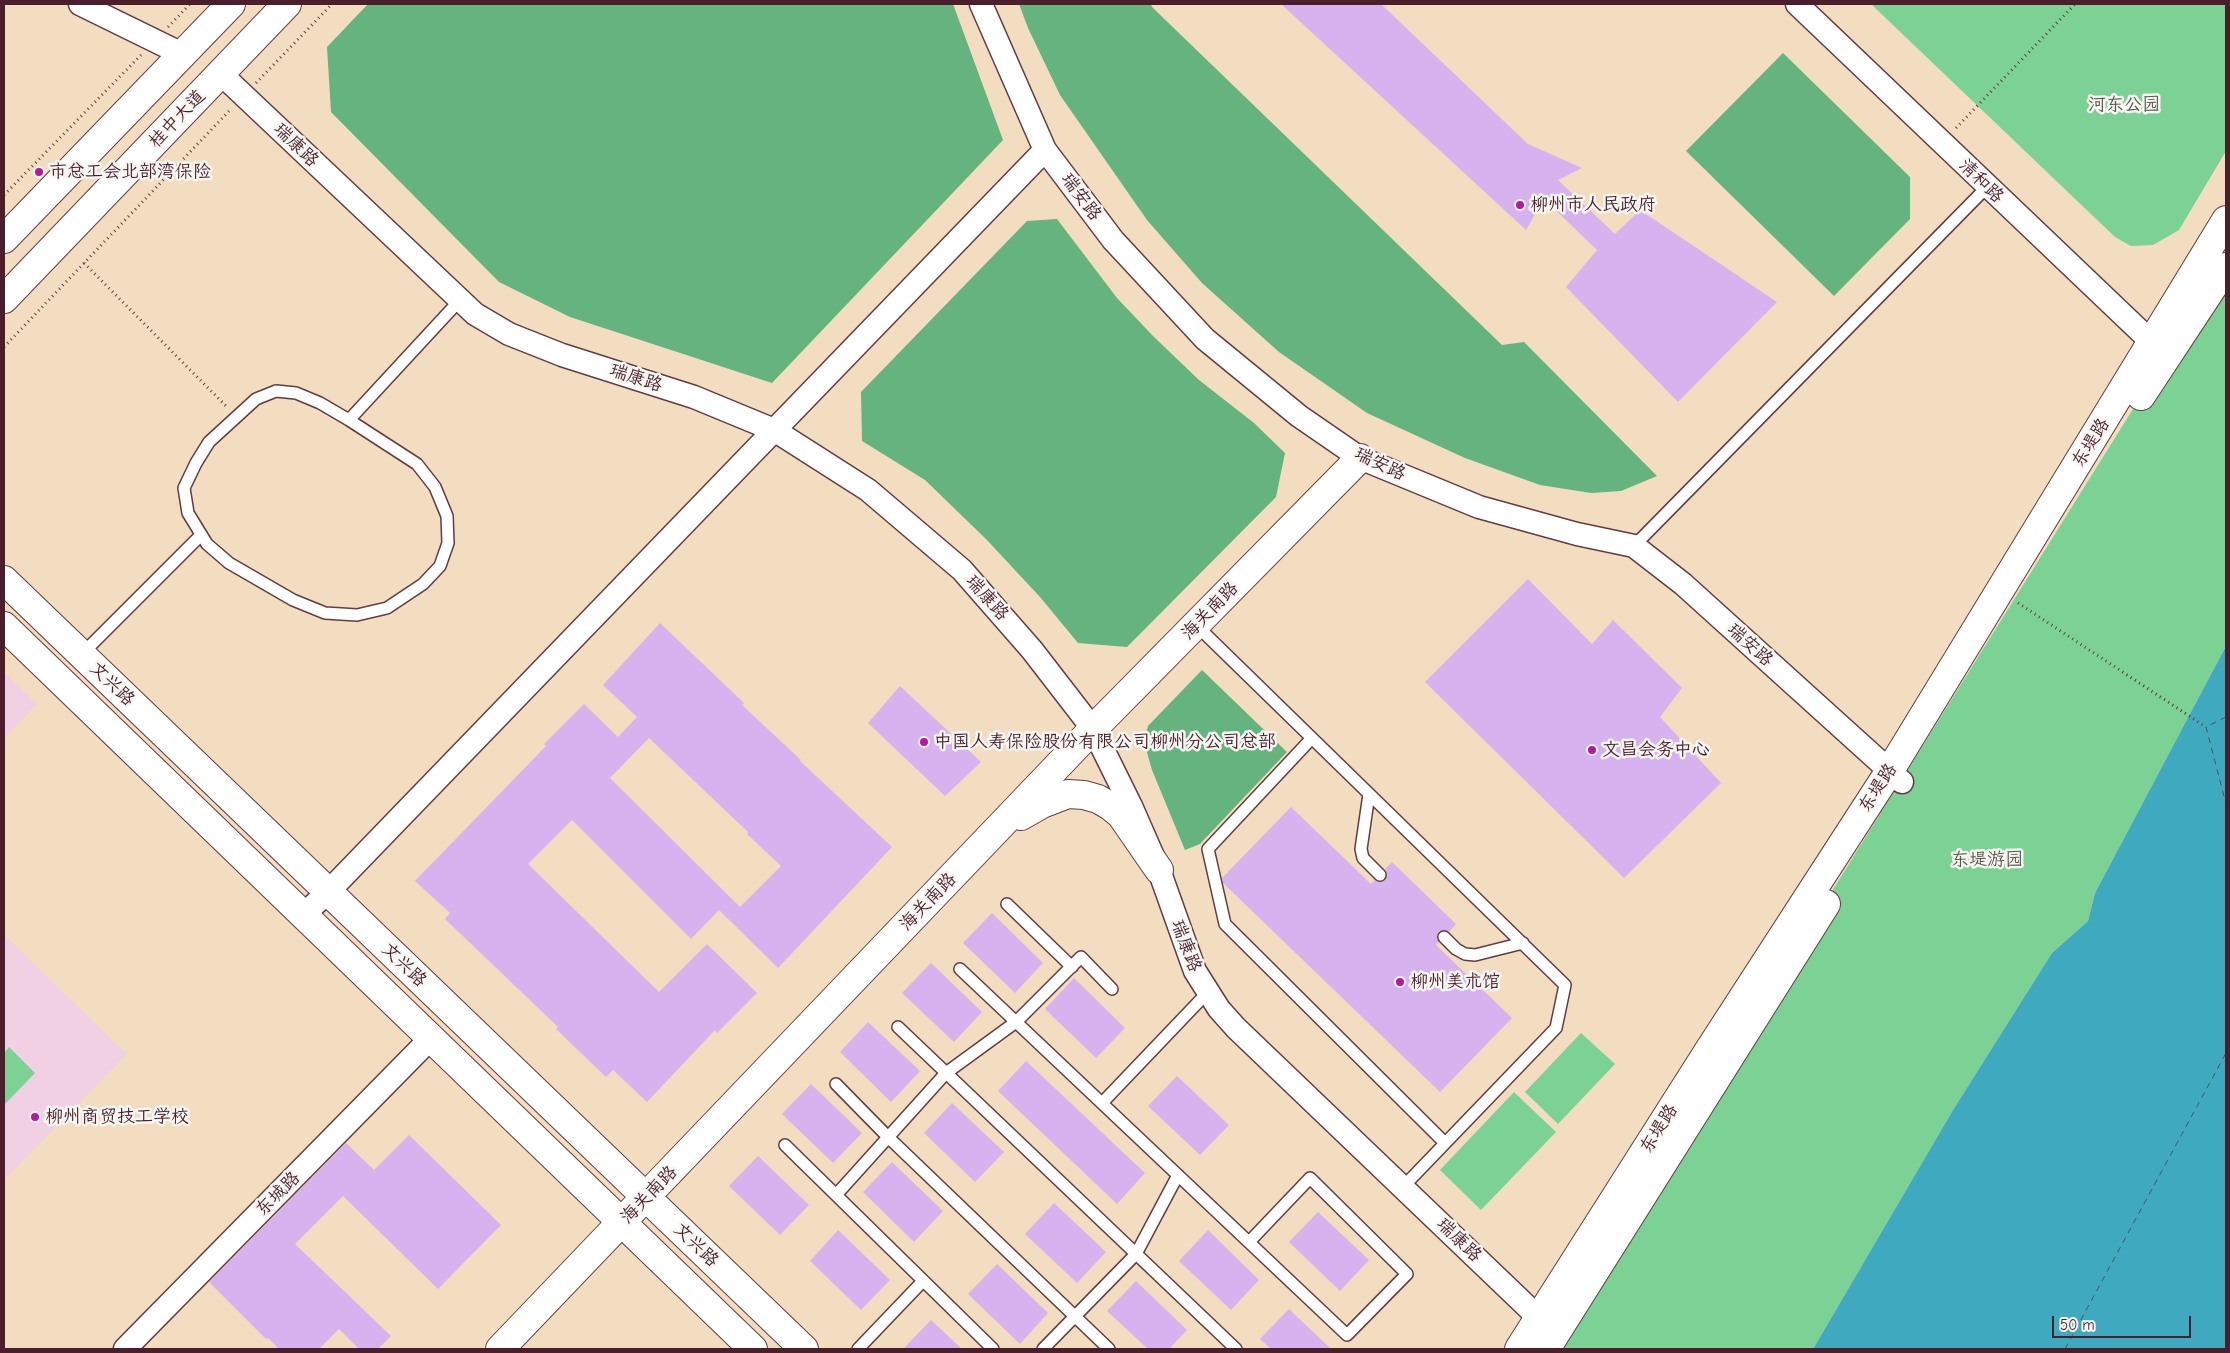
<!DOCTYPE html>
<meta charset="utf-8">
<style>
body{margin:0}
#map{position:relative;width:2230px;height:1353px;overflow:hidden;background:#f3ddc0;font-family:"Comic Neue",sans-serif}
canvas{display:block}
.frame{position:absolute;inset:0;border:5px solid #4a1f2b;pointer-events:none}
.scale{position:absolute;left:2052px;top:1316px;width:139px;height:22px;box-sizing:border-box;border:2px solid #4a1f2b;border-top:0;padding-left:6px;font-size:15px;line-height:18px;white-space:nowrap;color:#4a1f2b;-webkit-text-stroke:4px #f6f6f2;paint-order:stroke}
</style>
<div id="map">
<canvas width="2230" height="1353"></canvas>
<div class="frame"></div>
<div class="scale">50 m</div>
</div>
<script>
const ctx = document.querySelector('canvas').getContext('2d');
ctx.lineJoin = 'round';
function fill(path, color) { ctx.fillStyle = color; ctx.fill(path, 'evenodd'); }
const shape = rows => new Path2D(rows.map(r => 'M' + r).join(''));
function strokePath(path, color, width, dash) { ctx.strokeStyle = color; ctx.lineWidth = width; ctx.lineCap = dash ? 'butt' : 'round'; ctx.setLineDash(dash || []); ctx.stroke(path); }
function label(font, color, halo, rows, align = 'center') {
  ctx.font = font + ' "Comic Neue","LXGW WenKai TC",sans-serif'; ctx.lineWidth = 5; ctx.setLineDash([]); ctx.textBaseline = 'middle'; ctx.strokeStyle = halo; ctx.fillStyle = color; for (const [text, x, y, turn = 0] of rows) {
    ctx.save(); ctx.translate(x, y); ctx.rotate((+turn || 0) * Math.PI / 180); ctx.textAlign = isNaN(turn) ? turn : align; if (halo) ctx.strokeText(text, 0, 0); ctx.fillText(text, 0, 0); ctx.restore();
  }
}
fill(shape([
 [4,672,37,704,4,738],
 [4,935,127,1054,4,1180]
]), '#f1d0e3');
fill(shape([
 [1871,4,2226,4,2226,151,2179,230,2153,245,2131,246,2115,237],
 [2226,267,2226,646,2095,893,2088,921,2052,953,1953,1110,1813,1349,1546,1349,2153,377],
 [1581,1033,1615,1064,1558,1124,1525,1092],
 [9,1047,35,1073,4,1105,4,1053],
 [1514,1092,1556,1132,1481,1210,1440,1170]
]), '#7cd195');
fill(shape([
 [368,4,953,4,1003,140,772,383,570,317,499,282,331,112,327,47],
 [1019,4,1151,4,1152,7,1502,345,1524,342,1657,476,1621,491,1591,493,1540,485,1465,458,1367,413,1279,352,1202,283,1147,220,1060,95,1028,28],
 [1783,53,1910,177,1910,219,1834,296,1686,151],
 [1057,219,1117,298,1153,336,1199,380,1254,423,1285,453,1276,497,1127,647,1078,643,1040,597,986,539,925,480,862,441,861,392,1027,221],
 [1202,670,1287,752,1200,844,1185,850,1152,770,1144,742,1148,726]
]), '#65b37e');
fill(shape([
 [2226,646,2226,1349,1813,1349,1953,1110,2052,953,2088,921,2095,893]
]), '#3fa9bf');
strokePath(shape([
 [2226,717,2206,727,2226,804],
 [2065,1349,2226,1053]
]), '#465666', 1, [6, 5]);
fill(shape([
 [1281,4,1381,4,1528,144,1582,168,1558,180,1615,234,1640,210,1777,302,1678,402,1566,287,1597,250,1544,199,1526,230],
 [1528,579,1592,644,1613,620,1682,688,1660,717,1721,783,1624,878,1425,682],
 [660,623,744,703,742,705,801,760,800,761,892,847,778,968,719,910,691,939,572,820,528,864,659,992,707,944,757,993,717,1033,715,1030,647,1102,613,1070,606,1077,556,1029,558,1027,445,919,450,913,415,881,546,746,544,744,584,704,618,737,637,717,603,685],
 [649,738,748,832,747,834,781,866,740,907,610,778],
 [900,686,981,762,945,796,868,723],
 [1291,807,1371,884,1375,880,1381,882,1386,880,1387,874,1385,869,1392,862,1456,924,1449,932,1443,930,1438,932,1437,938,1439,942,1436,945,1512,1018,1440,1092,1223,883,1222,878],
 [992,913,1043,963,1015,993,963,943],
 [931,963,982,1012,954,1042,902,993],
 [1074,978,1125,1028,1096,1058,1045,1009],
 [868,1022,920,1071,891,1102,840,1052],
 [1026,1061,1145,1173,1117,1204,998,1091],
 [1177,1076,1229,1125,1200,1155,1148,1106],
 [811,1084,862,1133,833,1163,782,1114],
 [952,1103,1004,1152,975,1182,924,1133],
 [409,1135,501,1225,438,1289,343,1196,295,1244,391,1336,378,1349,359,1349,339,1329,319,1349,279,1349,268,1338,266,1339,209,1282,346,1143,374,1170],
 [758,1156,809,1205,780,1235,729,1186],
 [892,1162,943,1211,914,1242,863,1192],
 [1054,1203,1106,1252,1077,1283,1025,1234],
 [1318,1212,1369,1260,1340,1291,1289,1242],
 [838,1230,890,1280,861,1310,810,1261],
 [1208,1230,1259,1280,1231,1310,1179,1261],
 [997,1264,1048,1313,1020,1344,968,1294],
 [1136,1281,1187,1330,1169,1349,1148,1349,1107,1311],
 [1289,1309,1331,1349,1271,1349,1260,1339],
 [931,1320,962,1349,903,1349]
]), '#d6b2ef');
const service = shape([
 [276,391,296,393,320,403,349,420,417,464,435,487,447,516,448,543,440,566,423,584,387,608,357,615,325,613,293,600,229,563,207,544,188,513,184,488,196,463,209,442,256,399,276,391],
 [349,420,460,300],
 [1634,546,1987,187],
 [1196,625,1565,985,1556,1028,1403,1187],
 [81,655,201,535],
 [1312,738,1208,849,1225,924,1445,1143],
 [1369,794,1361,849,1363,858,1380,875],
 [1007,904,1072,967],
 [1444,937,1456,949,1465,954,1475,955,1523,943],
 [960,969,1347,1335,1407,1274,1310,1178,1249,1242],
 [898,1027,1236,1349],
 [836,1084,888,1137,1109,1349],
 [1102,1103,1207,993],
 [785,1145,993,1349],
 [836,1195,946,1073,1016,1022,1081,957,1112,989],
 [858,1349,923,1281],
 [1043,1349,1136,1254,1178,1175]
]);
const minor = shape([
 [80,4,182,54],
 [981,4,1045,150,1113,240,1205,339,1299,416,1360,458,1479,507,1577,534,1634,546,1683,584,1902,782],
 [1797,4,2163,353],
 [220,73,475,314,509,334,562,355,694,397,774,430,868,490,962,570,1032,650,1093,729,1131,806,1159,870,1195,971,1219,1009,1236,1028,1539,1318,1554,1324],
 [303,915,328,892,1045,150],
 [125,1349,431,1038]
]);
const tertiary = shape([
 [1021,816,1042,804,1068,794,1084,795,1098,799,1110,806,1121,815,1159,870],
 [500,1349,1093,729,1360,458]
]);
const secondary = shape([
 [2141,396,2226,267],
 [4,580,804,1349],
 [4,626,753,1349],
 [1519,1349,1709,1050,1889,772,2226,220],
 [1546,1349,1826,904]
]);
const primary = shape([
 [4,239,231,4],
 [4,299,287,4]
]);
strokePath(service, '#633c41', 14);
strokePath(minor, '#633c41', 25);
strokePath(tertiary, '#633c41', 30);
strokePath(secondary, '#633c41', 30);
strokePath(primary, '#633c41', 30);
strokePath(shape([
 [168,27,190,4],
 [256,83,332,4],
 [1956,128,2075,4],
 [4,195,141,55],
 [84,263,227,407],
 [4,347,231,109],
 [2018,603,2206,727]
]), '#633c41', 3, [1, 4]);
strokePath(service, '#fff', 11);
strokePath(minor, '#fff', 22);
strokePath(tertiary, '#fff', 28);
strokePath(secondary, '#fff', 28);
strokePath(primary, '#fff', 28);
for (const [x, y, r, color] of [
 [39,172,5,"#b5179e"],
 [1520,205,5,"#b5179e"],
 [924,742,5,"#b5179e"],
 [1592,750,5,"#b5179e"],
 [1400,982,5,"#b5179e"],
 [35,1117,5,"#b5179e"]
]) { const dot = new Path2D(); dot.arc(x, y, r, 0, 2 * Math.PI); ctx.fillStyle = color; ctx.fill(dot); strokePath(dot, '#f6f6f2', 2); }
label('18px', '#59544b', '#f6f6f2', [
 ["河东公园",2124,105],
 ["东堤游园",1987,860]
]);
label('18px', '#4a1f2b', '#f6f6f2', [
 ["桂中大道",177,119,-46],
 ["瑞康路",296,145,44],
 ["清和路",1981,181,44],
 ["瑞安路",1081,197,53],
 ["瑞康路",636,378,18],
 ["东堤路",2091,443,-58],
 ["瑞安路",1380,464,25],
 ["瑞康路",987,598,48],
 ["海关南路",1210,611,-46],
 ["瑞安路",1750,645,42],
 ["文兴路",112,684,44],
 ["东堤路",1878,788,-57],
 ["海关南路",928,902,-46],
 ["瑞康路",1186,946,69],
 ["文兴路",404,965,44],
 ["东堤路",1659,1129,-58],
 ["东城路",278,1194,-45],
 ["海关南路",649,1195,-46],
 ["瑞康路",1459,1240,44],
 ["文兴路",696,1245,44]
]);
label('18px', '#4a1f2b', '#f6f6f2', [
 ["市总工会北部湾保险",49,172],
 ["柳州市人民政府",1530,205],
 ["中国人寿保险股份有限公司柳州分公司总部",934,742],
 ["文昌会务中心",1602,750],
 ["柳州美术馆",1410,982],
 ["柳州商贸技工学校",45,1117]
], 'left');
</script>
